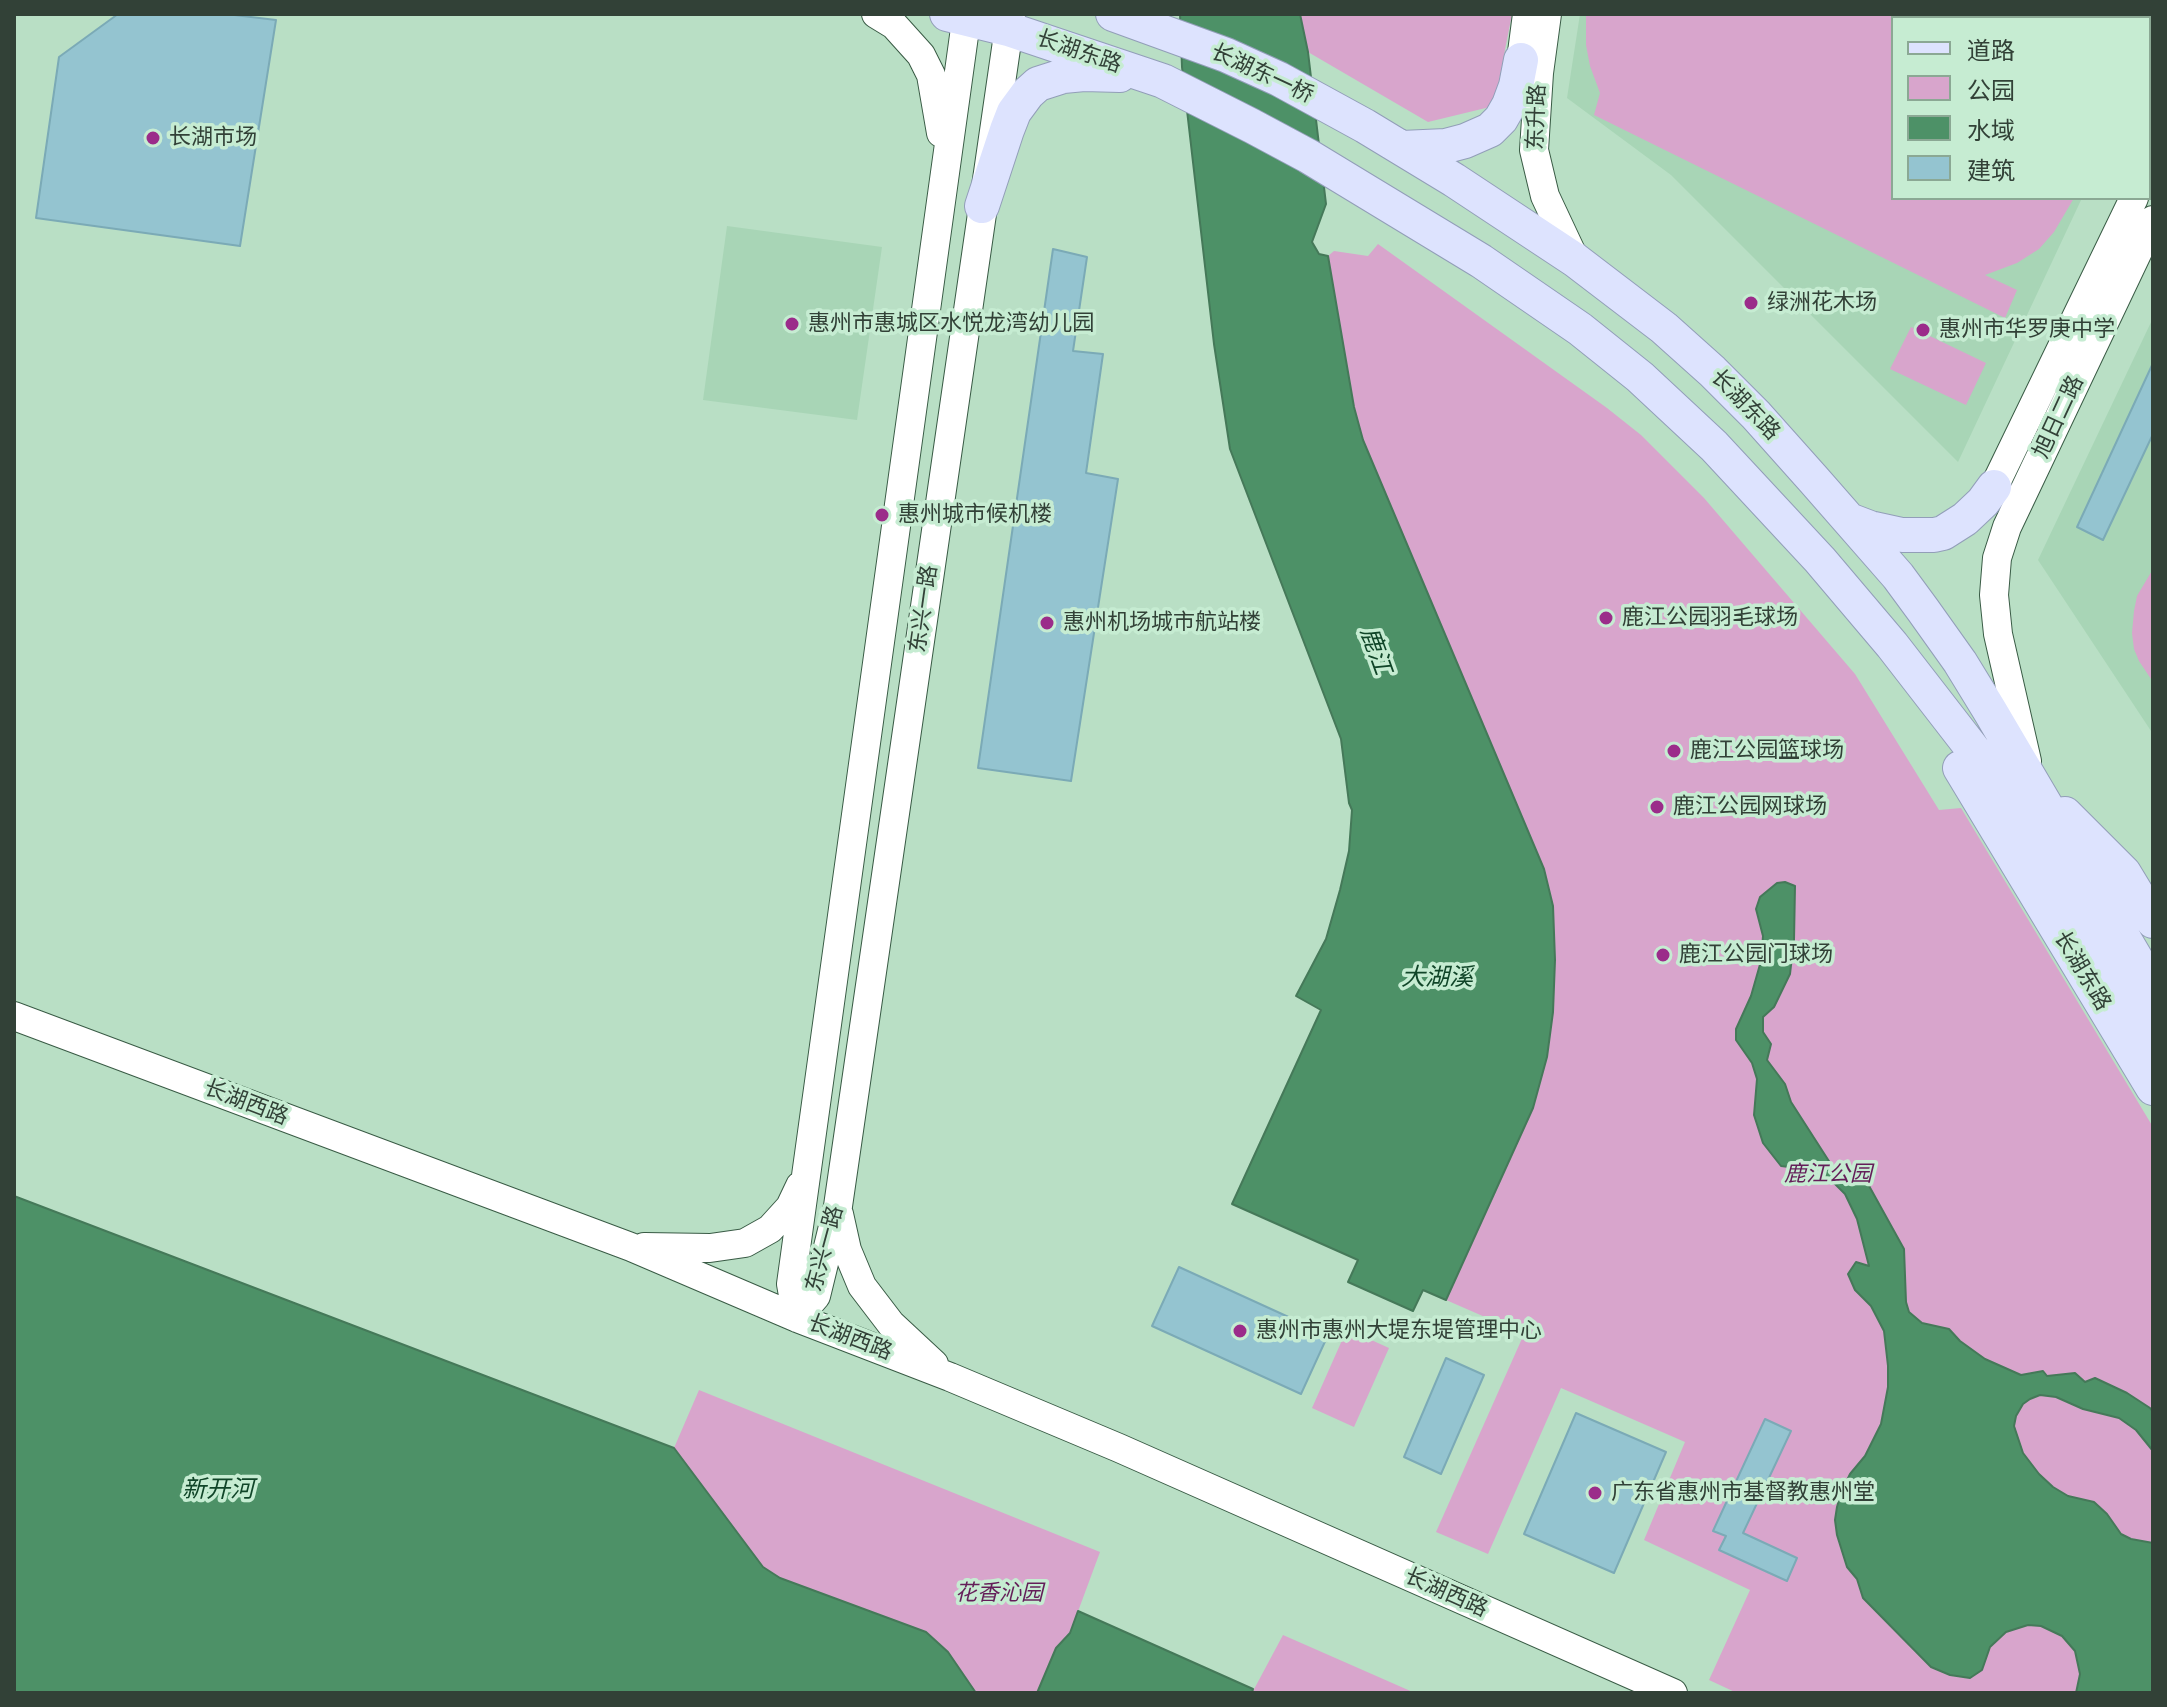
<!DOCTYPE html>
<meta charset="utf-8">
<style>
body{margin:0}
#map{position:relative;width:2167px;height:1707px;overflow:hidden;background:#b9dfc5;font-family:"PT Serif","Noto Sans SC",serif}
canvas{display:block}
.frame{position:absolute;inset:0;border:16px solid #324137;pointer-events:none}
.legend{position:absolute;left:1891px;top:16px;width:260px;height:184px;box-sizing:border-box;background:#c6ecd2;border:2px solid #8ba894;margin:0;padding:10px 14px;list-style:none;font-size:24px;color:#324137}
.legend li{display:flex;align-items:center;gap:16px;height:40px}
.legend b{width:40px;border:2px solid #8ba894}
</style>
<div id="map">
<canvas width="2167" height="1707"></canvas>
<div class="frame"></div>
<ul class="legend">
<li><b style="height:10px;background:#dde3fe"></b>道路</li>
<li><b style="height:22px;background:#d8a5cc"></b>公园</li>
<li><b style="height:22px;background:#4d9167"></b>水域</li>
<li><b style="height:22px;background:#94c4d0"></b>建筑</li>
</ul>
</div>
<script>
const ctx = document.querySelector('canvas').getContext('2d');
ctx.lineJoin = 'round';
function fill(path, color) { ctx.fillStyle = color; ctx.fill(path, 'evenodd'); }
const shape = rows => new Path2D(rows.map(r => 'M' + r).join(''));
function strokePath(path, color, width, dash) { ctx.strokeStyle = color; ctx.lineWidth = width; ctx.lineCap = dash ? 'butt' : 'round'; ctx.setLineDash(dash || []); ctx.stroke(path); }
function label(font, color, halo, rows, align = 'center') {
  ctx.font = font + ' "PT Serif","Noto Sans SC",serif'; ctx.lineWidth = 7; ctx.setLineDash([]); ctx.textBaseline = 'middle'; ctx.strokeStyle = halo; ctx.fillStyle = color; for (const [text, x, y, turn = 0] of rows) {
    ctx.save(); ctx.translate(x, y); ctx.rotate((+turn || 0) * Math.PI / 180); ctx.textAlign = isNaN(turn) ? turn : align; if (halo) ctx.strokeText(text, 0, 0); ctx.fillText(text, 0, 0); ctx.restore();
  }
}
fill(shape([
 [1580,14,2153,14,2153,45,2149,53,2149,18,1893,18,1893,198,2082,198,1958,462,1671,175,1567,98],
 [727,226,882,247,857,420,703,400],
 [2153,318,2153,734,2038,560]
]), '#a8d5b6');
fill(shape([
 [1300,14,1512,14,1494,106,1428,122,1308,52],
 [1586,14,2003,14,2010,18,1893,18,1893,198,2074,198,2054,232,2039,249,2017,263,1985,275,2017,290,2005,318,1594,115,1600,93,1590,66,1586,45],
 [1378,244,1607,408,1641,435,1704,498,1855,674,1939,810,1961,808,2153,1127,2153,1693,1737,1693,1709,1680,1750,1590,1644,1540,1685,1442,1561,1388,1488,1554,1436,1532,1524,1334,1446,1300,1533,1108,1547,1057,1374,467,1363,440,1354,407,1328,256,1334,251,1368,256],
 [1911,327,1986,363,1966,405,1890,369],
 [2153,569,2153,682,2139,661,2134,649,2132,633,2134,611,2137,596],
 [1347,1329,1389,1348,1354,1427,1312,1408],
 [699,1390,1100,1552,1070,1633,1056,1648,1037,1693,976,1693,948,1652,926,1632,780,1578,763,1567,674,1448],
 [1283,1635,1415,1693,1252,1693]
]), '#d8a5cc');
const water = shape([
 [1180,14,1300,14,1308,52,1326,204,1312,242,1319,254,1328,256,1354,407,1363,440,1544,869,1553,906,1555,960,1553,1012,1547,1057,1533,1108,1446,1300,1423,1290,1413,1311,1348,1282,1358,1260,1232,1204,1321,1010,1296,996,1326,939,1340,890,1349,851,1352,810,1349,803,1341,739,1230,449,1214,344,1182,67,1180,14],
 [1785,882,1795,886,1794,940,1790,974,1774,1007,1763,1017,1763,1032,1771,1044,1767,1060,1785,1084,1791,1102,1834,1169,1868,1184,1904,1249,1906,1302,1909,1312,1922,1323,1949,1329,1960,1341,1985,1359,2021,1375,2043,1371,2047,1376,2075,1373,2085,1382,2095,1378,2127,1393,2150,1408,2153,1412,2153,1451,2136,1430,2119,1418,2083,1409,2056,1397,2040,1395,2030,1399,2023,1404,2016,1416,2014,1426,2023,1453,2039,1474,2053,1487,2068,1496,2094,1502,2107,1514,2121,1534,2131,1539,2153,1543,2153,1693,2076,1693,2080,1674,2075,1651,2062,1636,2041,1626,2028,1625,2006,1632,1990,1647,1982,1670,1970,1678,1950,1675,1931,1667,1863,1598,1857,1579,1847,1567,1837,1535,1835,1520,1837,1507,1841,1493,1850,1474,1865,1456,1881,1424,1888,1387,1888,1366,1884,1331,1871,1306,1855,1290,1848,1274,1856,1262,1869,1266,1857,1219,1845,1194,1831,1180,1813,1170,1781,1166,1763,1143,1754,1115,1757,1079,1752,1063,1736,1040,1736,1029,1751,996,1761,961,1763,936,1756,909,1760,897,1777,883,1785,882],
 [14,1196,674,1448,763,1567,780,1578,926,1632,948,1652,976,1693,14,1693,14,1196],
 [1078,1611,1253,1689,1252,1693,1037,1693,1056,1648,1070,1633,1078,1611]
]);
fill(water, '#4d9167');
strokePath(water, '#457959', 2);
const building = shape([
 [118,14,226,14,276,20,240,246,36,218,59,57,118,14],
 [1053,249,1087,257,1073,351,1103,354,1086,473,1118,479,1071,781,978,768,1053,249],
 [2153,363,2153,434,2103,540,2077,527,2153,363],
 [1179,1267,1328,1335,1301,1394,1152,1326,1179,1267],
 [1446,1358,1484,1375,1441,1474,1404,1457,1446,1358],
 [1576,1413,1666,1452,1614,1573,1524,1534,1576,1413],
 [1765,1419,1791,1431,1743,1533,1797,1558,1787,1581,1719,1550,1726,1536,1713,1531,1765,1419]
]);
fill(building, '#94c4d0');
strokePath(building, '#7baab6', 2);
const minor = shape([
 [876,14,894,25,921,55,931,75,941,133],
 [1547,14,1539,73,1534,150,1545,196,1575,260],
 [1521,60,1527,14],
 [2149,167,2153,159],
 [1994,487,2134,198],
 [2027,761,1998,634,1994,595,1997,558,2007,527,2153,220],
 [14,1016,631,1247,797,1318,950,1377,1119,1448,1673,1693],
 [839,1214,847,1250,862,1286,891,1324,934,1364],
 [644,1247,710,1248,745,1243,770,1229,790,1207,800,1186],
 [797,1318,816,1296,838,1206,1011,14],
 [797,1318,791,1284,967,14]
]);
const major = shape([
 [947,14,1008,29,1163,81,1252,126,1308,156,1481,261,1580,329,1640,377,1714,446,1820,560,1892,645,1985,765,2153,1037],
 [1113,14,1226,55,1279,79,1365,126,1454,180,1575,260,1664,328,1712,371,1756,415,1814,480,1898,576,1923,610,1960,662,1990,711,2153,988],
 [1402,148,1446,146,1465,141,1490,130,1501,119,1509,105,1516,86,1521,60],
 [982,206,1007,130,1014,112,1028,93,1038,84,1063,76,1084,74,1120,75],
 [1849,520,1870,528,1902,535,1934,535,1943,533,1965,519,1983,502,1994,487],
 [1960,768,2153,1088],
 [2065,814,2124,873,2153,921]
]);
strokePath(minor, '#395b45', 30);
strokePath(major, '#929eb8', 36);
strokePath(minor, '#fff', 28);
strokePath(major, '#dde3fe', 34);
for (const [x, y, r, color] of [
 [153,138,8,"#9b2c8a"],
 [1751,303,8,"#9b2c8a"],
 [792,324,8,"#9b2c8a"],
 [1923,330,8,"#9b2c8a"],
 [882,515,8,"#9b2c8a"],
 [1606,618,8,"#9b2c8a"],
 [1047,623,8,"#9b2c8a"],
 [1674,751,8,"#9b2c8a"],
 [1657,807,8,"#9b2c8a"],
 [1663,955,8,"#9b2c8a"],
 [1240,1331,8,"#9b2c8a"],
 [1595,1493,8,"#9b2c8a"]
]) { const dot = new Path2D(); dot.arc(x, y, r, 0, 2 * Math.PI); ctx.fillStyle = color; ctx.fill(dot); strokePath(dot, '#c6ecd2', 3); }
label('22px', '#324137', '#c6ecd2', [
 ["长湖东路",1079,52,19],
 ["长湖东一桥",1262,74,25],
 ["东升路",1537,117,-88],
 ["长湖东路",1745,405,46],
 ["旭日二路",2059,417,-65],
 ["东兴一路",924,609,-82],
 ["长湖东路",2082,971,59],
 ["长湖西路",246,1103,21],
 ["东兴一路",825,1249,-75],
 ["长湖西路",850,1338,21],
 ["长湖西路",1446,1593,24]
]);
label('22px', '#324137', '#c6ecd2', [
 ["长湖市场",169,138],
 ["绿洲花木场",1767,303],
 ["惠州市惠城区水悦龙湾幼儿园",808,324],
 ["惠州市华罗庚中学",1939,330],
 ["惠州城市候机楼",898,515],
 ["鹿江公园羽毛球场",1622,618],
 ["惠州机场城市航站楼",1063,623],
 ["鹿江公园篮球场",1690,751],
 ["鹿江公园网球场",1673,807],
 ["鹿江公园门球场",1679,955],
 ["惠州市惠州大堤东堤管理中心",1256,1331],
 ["广东省惠州市基督教惠州堂",1611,1493]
], 'left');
label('italic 22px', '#641e59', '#c6ecd2', [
 ["鹿江公园",1828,1175],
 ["花香沁园",999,1594]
]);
label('italic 24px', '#104528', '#c6ecd2', [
 ["鹿江",1375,651,70],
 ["大湖溪",1437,978],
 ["新开河",218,1490]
]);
</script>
